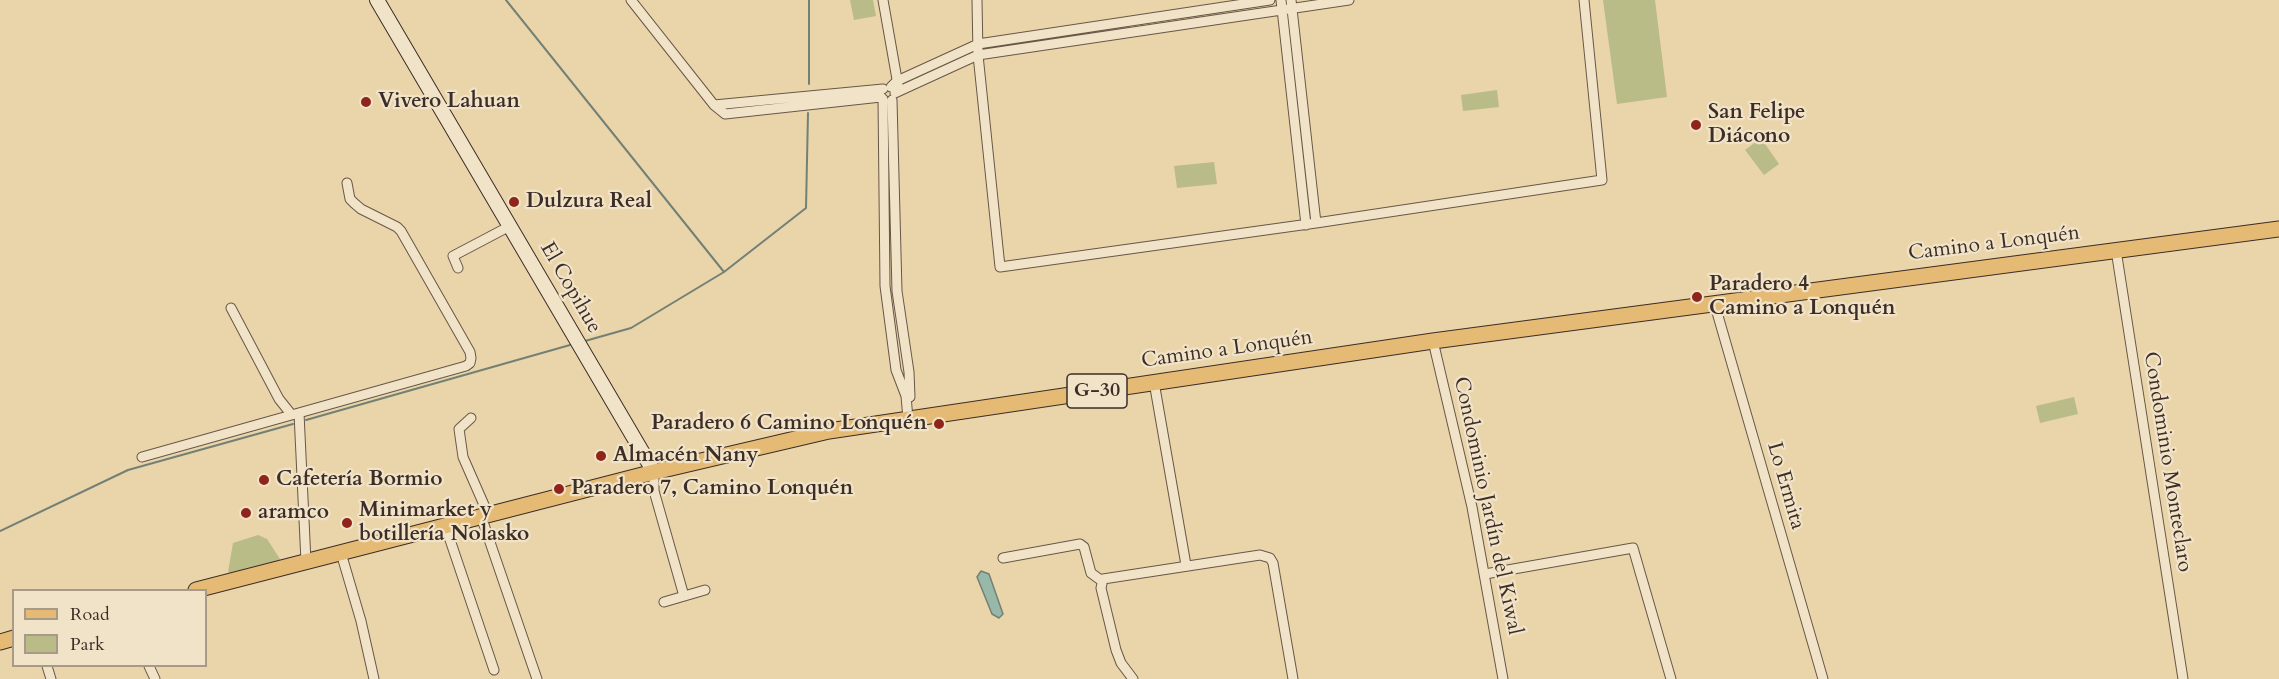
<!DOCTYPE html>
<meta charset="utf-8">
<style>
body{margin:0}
#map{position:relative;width:2279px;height:679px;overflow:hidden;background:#ead4aa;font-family:Cardo,serif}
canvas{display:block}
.legend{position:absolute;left:12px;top:589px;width:195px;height:78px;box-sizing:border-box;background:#f1e3c8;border:2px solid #a99a87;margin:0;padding:8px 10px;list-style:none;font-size:18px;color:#3c2d26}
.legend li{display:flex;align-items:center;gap:12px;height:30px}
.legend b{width:30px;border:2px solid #a99a87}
</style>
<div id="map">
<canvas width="2279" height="679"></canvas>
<ul class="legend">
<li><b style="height:8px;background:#e5ba75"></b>Road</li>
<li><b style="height:16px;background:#b9bc87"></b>Park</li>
</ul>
</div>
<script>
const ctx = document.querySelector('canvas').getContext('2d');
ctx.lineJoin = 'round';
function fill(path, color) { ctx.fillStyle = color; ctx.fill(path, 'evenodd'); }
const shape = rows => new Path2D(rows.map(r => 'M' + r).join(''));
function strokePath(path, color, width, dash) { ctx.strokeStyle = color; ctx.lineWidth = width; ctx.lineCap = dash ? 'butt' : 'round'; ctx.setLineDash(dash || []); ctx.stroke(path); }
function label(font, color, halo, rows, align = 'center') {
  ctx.font = font + ' Cardo,serif'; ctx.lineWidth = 4.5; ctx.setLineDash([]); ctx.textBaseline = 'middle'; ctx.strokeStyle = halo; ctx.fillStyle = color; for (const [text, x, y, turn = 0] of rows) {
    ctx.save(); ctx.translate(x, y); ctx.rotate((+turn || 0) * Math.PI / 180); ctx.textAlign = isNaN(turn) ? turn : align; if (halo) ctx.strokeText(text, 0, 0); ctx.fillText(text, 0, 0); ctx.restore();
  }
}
fill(shape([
 [850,0,873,0,876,16,854,20],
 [1603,0,1655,0,1667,97,1617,104],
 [1497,90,1499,107,1463,111,1461,95],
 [1761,138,1779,164,1764,175,1745,150],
 [1214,162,1217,184,1177,188,1174,166],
 [2074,397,2078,414,2040,423,2036,406],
 [258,535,267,539,280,559,279,562,231,573,228,572,233,543]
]), '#b9bc87');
const water = shape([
 [981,571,989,574,1003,614,999,618,992,614,977,577,981,571]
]);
fill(water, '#98b8a9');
strokePath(water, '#738075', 1.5);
strokePath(shape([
 [506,0,724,272],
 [809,84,809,0],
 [585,341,631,328,724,272,806,208,808,113],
 [306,420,570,345],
 [0,531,128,470,293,424]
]), '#738075', 2);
const minor = shape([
 [631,0,714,105,725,114,881,97],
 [883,0,898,85],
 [977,0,978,55,1000,267,1316,223,1602,180,1584,0],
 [1281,0,1306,225],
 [1291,0,1316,223],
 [891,87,897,81,978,44,1270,0],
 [895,93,978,55,1349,0],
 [883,99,885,286,896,370,906,396,908,419],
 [892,100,897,291,909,372,910,397],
 [714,105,883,89],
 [2116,250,2183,679],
 [458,268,453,256,510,226],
 [1714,302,1823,679],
 [231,308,279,399,291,414],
 [1433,341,1472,507,1503,679],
 [1154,382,1186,565],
 [299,413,306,562],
 [471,418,459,429,463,457,488,514],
 [142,457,466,366,470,363,471,358,470,352,401,231,397,227,361,209,354,203,350,199,347,183],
 [654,472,654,491,684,596],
 [481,516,537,679],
 [445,525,494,670],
 [341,553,361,621,374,679],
 [1003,558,1080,544,1084,547,1091,573,1102,581],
 [1485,574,1633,548,1671,679],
 [664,602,705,590],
 [47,666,51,679],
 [149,666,155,679],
 [1133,679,1121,663,1116,650,1101,588,1103,579,1260,555,1270,558,1273,563,1293,679]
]);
const secondary = shape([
 [377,0,654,472]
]);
const primary = shape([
 [196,590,654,472,829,431,1433,341,2279,229],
 [0,642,14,638]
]);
strokePath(minor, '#685747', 11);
strokePath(secondary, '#3c2d26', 16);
strokePath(primary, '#3c2d26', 17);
strokePath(minor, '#f1e3c8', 9);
strokePath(secondary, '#f1e3c8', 14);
strokePath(primary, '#e5ba75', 15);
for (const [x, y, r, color] of [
 [366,102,6,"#8f2418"],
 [1696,125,6,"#8f2418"],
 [514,202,6,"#8f2418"],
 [1697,297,6,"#8f2418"],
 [939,424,6,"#8f2418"],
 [601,456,6,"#8f2418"],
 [264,480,6,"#8f2418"],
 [559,489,6,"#8f2418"],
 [246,513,6,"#8f2418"],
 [347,523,6,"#8f2418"]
]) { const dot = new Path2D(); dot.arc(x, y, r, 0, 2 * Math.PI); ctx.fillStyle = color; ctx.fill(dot); strokePath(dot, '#f1e3c8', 2); }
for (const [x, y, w] of [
 [1097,391,60]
]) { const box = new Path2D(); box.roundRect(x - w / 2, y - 17, w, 34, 4.5); ctx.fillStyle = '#f1e3c8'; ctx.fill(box); strokePath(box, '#3c2d26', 1.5); }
label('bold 20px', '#3c2d26', null, [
 ["G-30",1097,391]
]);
label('bold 21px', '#3c2d26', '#f1e3c8', [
 ["Vivero Lahuan",378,102],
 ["San Felipe",1708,113],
 ["Diácono",1708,137],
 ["Dulzura Real",526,202],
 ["Paradero 4",1709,285],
 ["Camino a Lonquén",1709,309],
 ["Paradero 6 Camino Lonquén",927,424,"right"],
 ["Almacén Nany",613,456],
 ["Cafetería Bormio",276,480],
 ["Paradero 7, Camino Lonquén",571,489],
 ["Minimarket y",359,511],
 ["botillería Nolasko",359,535],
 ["aramco",258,513]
], 'left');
label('21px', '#3c2d26', '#f1e3c8', [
 ["Camino a Lonquén",1994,244,-7],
 ["El Copihue",570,288,60],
 ["Camino a Lonquén",1227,350,-8],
 ["Condominio Monteclaro",2167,462,81],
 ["Lo Ermita",1785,486,74],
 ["Condominio Jardín del Kiwal",1487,506,78]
]);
</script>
